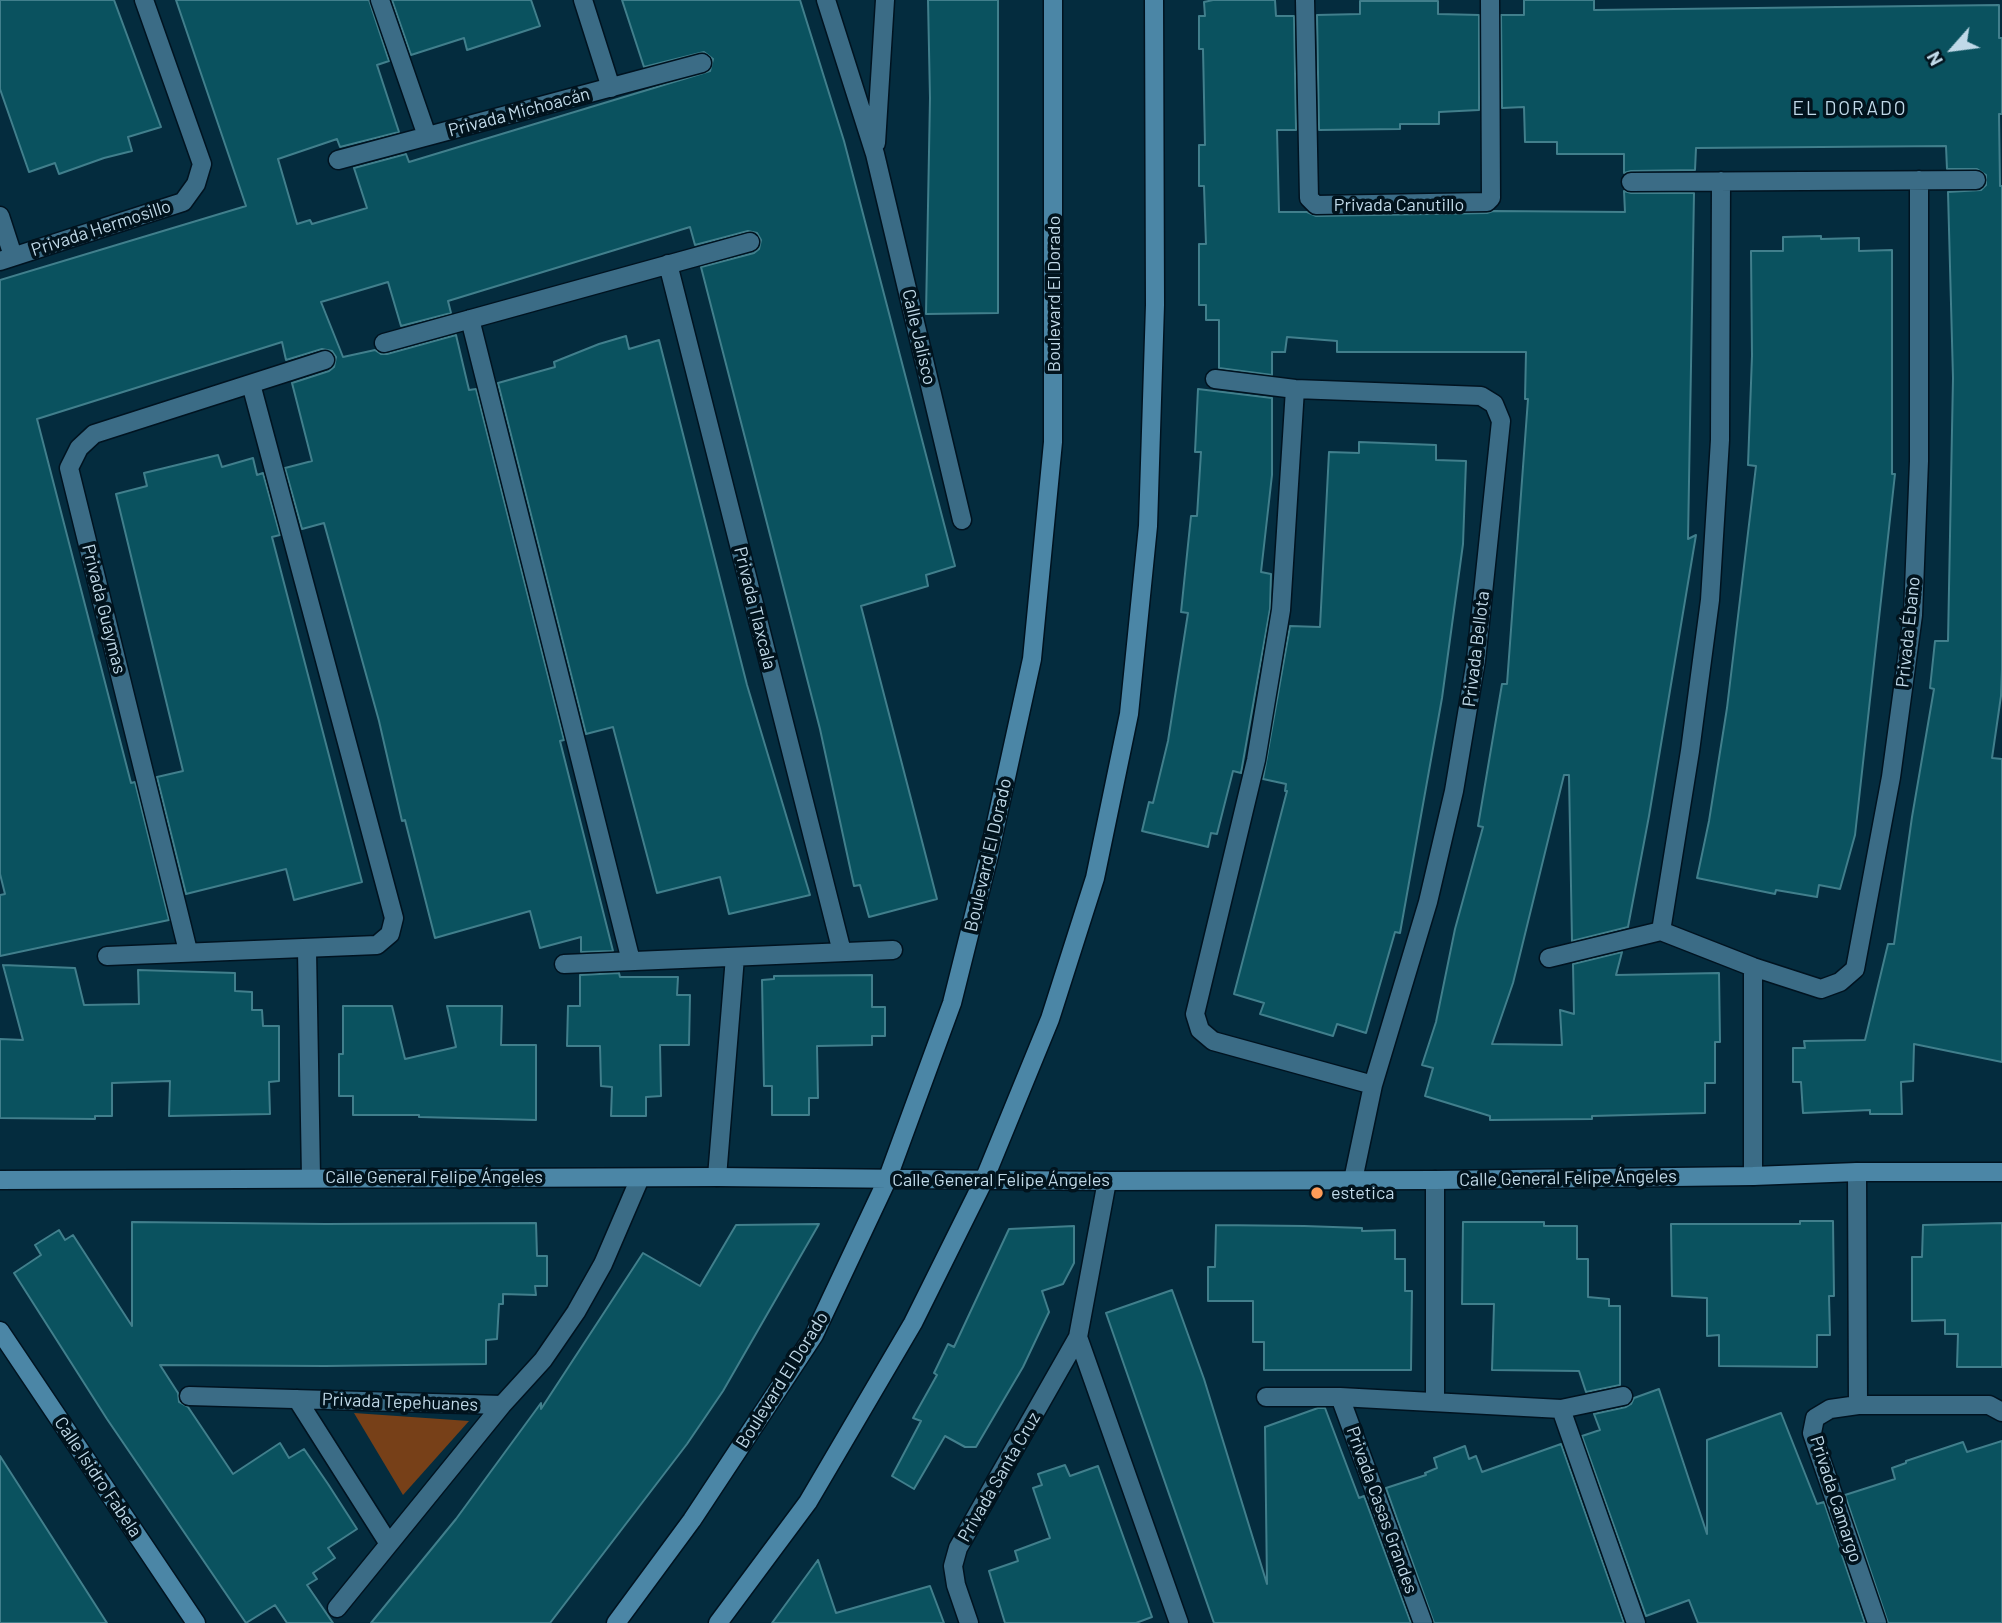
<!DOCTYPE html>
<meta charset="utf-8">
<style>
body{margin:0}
#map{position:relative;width:2002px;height:1623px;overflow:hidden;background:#042c3e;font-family:Barlow,sans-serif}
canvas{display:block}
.north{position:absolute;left:1918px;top:14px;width:70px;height:70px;-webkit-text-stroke:5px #01131d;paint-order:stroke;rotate:242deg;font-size:19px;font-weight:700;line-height:28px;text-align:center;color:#c0d9e8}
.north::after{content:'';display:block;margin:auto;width:24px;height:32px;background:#c0d9e8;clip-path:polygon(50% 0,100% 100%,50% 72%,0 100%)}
</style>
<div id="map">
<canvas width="2002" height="1623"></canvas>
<div class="north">N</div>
</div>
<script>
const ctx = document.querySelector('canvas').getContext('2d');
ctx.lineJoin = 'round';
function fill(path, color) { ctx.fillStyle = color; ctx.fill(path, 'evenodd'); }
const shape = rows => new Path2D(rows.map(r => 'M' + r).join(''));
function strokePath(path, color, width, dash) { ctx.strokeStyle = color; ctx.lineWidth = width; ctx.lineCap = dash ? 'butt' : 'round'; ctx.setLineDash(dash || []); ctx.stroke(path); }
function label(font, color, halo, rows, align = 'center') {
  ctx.font = font + ' Barlow,sans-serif'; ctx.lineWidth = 7; ctx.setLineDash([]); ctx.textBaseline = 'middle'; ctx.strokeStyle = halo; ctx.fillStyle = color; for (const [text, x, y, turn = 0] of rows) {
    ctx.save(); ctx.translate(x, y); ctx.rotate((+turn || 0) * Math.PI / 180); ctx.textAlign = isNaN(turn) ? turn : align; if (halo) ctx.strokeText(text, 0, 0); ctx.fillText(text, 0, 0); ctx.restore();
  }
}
fill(shape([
 [354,1413,469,1421,403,1495]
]), '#774018');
const building = shape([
 [0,0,114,0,161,127,128,137,132,151,104,158,59,174,55,163,29,172,0,89,0,0],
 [176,0,369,0,389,61,377,65,399,132,340,147,337,139,278,159,297,224,310,220,312,224,367,208,354,168,406,154,409,162,710,71,713,59,704,52,644,67,622,0,800,0,844,141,955,566,926,575,928,586,861,606,937,899,869,917,860,885,854,886,820,729,701,267,754,253,759,249,761,240,757,233,748,231,695,245,690,227,448,301,451,313,401,326,388,282,321,302,343,357,375,350,381,354,387,354,456,335,469,390,476,389,564,740,560,741,613,951,581,952,581,937,540,948,530,911,435,938,405,820,402,821,379,721,324,523,302,529,285,468,312,461,292,383,329,371,334,367,336,357,332,351,322,349,286,360,282,342,37,419,131,783,135,782,169,920,0,956,0,895,5,894,0,874,0,280,246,206,176,0],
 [392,0,531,0,540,26,467,50,464,38,411,55,392,0],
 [928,0,998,0,998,313,926,314,930,98,928,0],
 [1213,0,1275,0,1276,16,1294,16,1296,130,1277,130,1279,212,1307,212,1316,216,1487,213,1493,211,1625,212,1624,191,1631,193,1694,193,1688,539,1696,535,1649,816,1628,927,1572,941,1569,775,1564,775,1513,983,1492,1044,1562,1045,1560,1010,1574,1014,1573,964,1622,952,1616,975,1719,973,1720,1042,1715,1042,1715,1083,1705,1083,1705,1113,1592,1116,1592,1119,1490,1120,1490,1116,1425,1096,1433,1068,1422,1065,1436,1022,1455,929,1483,827,1478,826,1502,684,1507,684,1528,399,1525,399,1526,352,1337,352,1337,341,1287,337,1285,352,1272,352,1272,375,1219,368,1219,320,1206,320,1206,305,1199,305,1199,244,1206,244,1204,186,1199,186,1199,145,1205,145,1203,49,1199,49,1199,16,1205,16,1204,2,1213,0],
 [1524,0,1594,0,1594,10,1999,5,1999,38,2002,38,2002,114,1999,114,2000,186,2002,186,2002,669,2001,696,1992,758,2002,759,2002,1062,1914,1044,1913,1081,1901,1082,1902,1114,1870,1114,1870,1110,1803,1113,1801,1082,1793,1082,1793,1048,1805,1048,1804,1041,1865,1040,1888,944,1894,944,1912,817,1934,689,1930,688,1935,641,1948,641,1953,378,1948,192,1981,190,1986,185,1986,175,1977,169,1947,169,1946,146,1696,148,1695,170,1631,171,1624,173,1624,154,1557,154,1557,142,1525,142,1524,107,1502,108,1501,15,1524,15,1524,0],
 [1360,1,1438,1,1438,14,1479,15,1479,110,1439,112,1439,124,1400,124,1400,129,1319,130,1317,15,1360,14,1360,1],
 [1821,236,1821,239,1859,238,1859,251,1892,250,1892,474,1895,474,1855,835,1840,889,1819,885,1817,897,1776,890,1775,894,1697,878,1709,821,1727,708,1756,466,1748,465,1752,356,1751,251,1783,251,1783,237,1821,236],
 [626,336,629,349,659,340,747,685,810,895,729,914,720,877,657,893,613,727,586,734,498,383,555,367,554,362,599,344,626,336],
 [1198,389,1272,398,1272,475,1261,572,1271,574,1270,609,1241,773,1233,771,1217,834,1211,833,1208,847,1142,831,1149,802,1153,803,1168,741,1188,613,1181,612,1191,516,1197,516,1201,452,1195,452,1198,389],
 [1359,442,1436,445,1436,460,1466,461,1463,544,1442,698,1400,933,1395,932,1366,1033,1337,1024,1333,1036,1260,1014,1264,1003,1234,994,1287,791,1285,791,1286,784,1263,779,1290,626,1320,627,1329,452,1359,453,1359,442],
 [218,455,222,467,253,458,257,475,263,473,280,535,272,537,362,882,294,900,286,869,186,894,157,777,183,771,116,494,147,486,144,473,218,455],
 [3,965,75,968,84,1005,139,1004,138,970,235,973,235,991,252,992,252,1010,262,1010,263,1026,279,1026,279,1081,269,1082,270,1114,169,1116,170,1081,112,1083,112,1116,95,1116,95,1119,0,1118,0,1039,23,1040,3,965],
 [619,973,620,977,678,977,677,995,690,995,689,1045,660,1045,661,1096,646,1097,646,1116,611,1116,612,1087,601,1086,600,1046,567,1046,568,1006,580,1006,580,975,619,973],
 [872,975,872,1007,885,1007,885,1036,872,1036,872,1045,817,1046,818,1098,809,1098,809,1115,772,1115,772,1086,764,1086,762,980,774,979,774,976,872,975],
 [343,1006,392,1006,405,1059,456,1047,447,1006,502,1006,501,1045,536,1045,536,1120,419,1117,419,1115,353,1115,353,1096,339,1096,339,1054,343,1054,343,1006],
 [1800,1221,1833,1221,1834,1296,1829,1296,1830,1335,1817,1335,1817,1367,1719,1366,1719,1335,1707,1336,1707,1298,1672,1296,1671,1224,1800,1224,1800,1221],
 [132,1222,326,1224,536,1223,537,1256,547,1256,547,1286,535,1286,536,1295,503,1294,503,1304,499,1304,497,1339,486,1340,486,1364,325,1366,160,1365,178,1393,179,1402,188,1407,233,1474,280,1443,289,1458,304,1449,328,1484,357,1529,328,1548,335,1558,313,1573,317,1579,307,1585,333,1623,287,1623,275,1605,246,1623,107,1419,14,1273,41,1255,35,1245,59,1230,65,1240,73,1235,132,1326,132,1222],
 [1463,1222,1544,1222,1544,1226,1577,1226,1577,1259,1588,1259,1588,1297,1609,1299,1609,1306,1620,1306,1620,1385,1586,1392,1579,1371,1492,1370,1494,1304,1462,1304,1463,1222],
 [2002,1223,2002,1367,1957,1367,1958,1334,1945,1334,1945,1320,1912,1321,1912,1257,1922,1257,1923,1225,2002,1223],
 [819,1224,723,1391,687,1444,550,1623,371,1623,456,1519,541,1403,541,1409,643,1253,700,1286,736,1225,819,1224],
 [1216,1225,1304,1226,1362,1228,1362,1231,1395,1230,1395,1259,1405,1259,1405,1291,1412,1291,1411,1370,1264,1370,1264,1342,1253,1342,1253,1301,1208,1301,1208,1267,1215,1267,1216,1225],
 [1074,1226,1074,1263,1063,1284,1042,1291,1049,1312,1023,1367,976,1447,965,1447,945,1436,914,1489,892,1476,921,1421,913,1418,937,1375,934,1373,948,1344,954,1347,1009,1229,1074,1226],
 [1172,1290,1204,1379,1267,1584,1265,1427,1318,1408,1325,1408,1359,1498,1364,1496,1411,1623,1214,1623,1106,1313,1172,1290],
 [1659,1389,1707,1534,1707,1440,1781,1413,1817,1504,1824,1502,1865,1623,1698,1623,1689,1600,1646,1616,1582,1436,1600,1430,1594,1414,1626,1407,1631,1404,1634,1398,1659,1389],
 [2002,1441,2002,1623,1888,1623,1845,1495,1895,1479,1892,1468,1906,1463,1906,1461,1963,1442,1967,1452,2002,1441],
 [1561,1444,1624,1623,1434,1623,1386,1488,1426,1475,1425,1473,1437,1468,1434,1458,1465,1446,1469,1459,1476,1456,1482,1472,1561,1444],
 [0,1456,107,1623,0,1623,0,1456],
 [1065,1465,1070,1476,1098,1466,1152,1617,1136,1623,1005,1623,989,1571,1018,1561,1015,1551,1050,1538,1033,1488,1042,1485,1038,1474,1065,1465],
 [818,1560,836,1613,930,1586,944,1623,772,1623,818,1560]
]);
fill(building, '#0a525f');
strokePath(building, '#417f8c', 2);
const street = shape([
 [380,0,427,136],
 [583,0,611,88],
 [826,0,875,154,962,520],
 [1305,0,1309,198,1316,205,1487,202,1491,198,1490,0],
 [876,143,885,0],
 [338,160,702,63],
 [1631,182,1976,180],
 [0,216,13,256],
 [0,261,183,202,196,184,202,164,144,0],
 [668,264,842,952],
 [470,319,631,961],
 [384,343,750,242],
 [1215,379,1295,389,1481,396,1494,404,1501,421,1476,660,1454,791,1428,902,1373,1085,1353,1180],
 [1295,389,1281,610,1256,760,1195,1014,1200,1030,1213,1041,1373,1085],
 [1661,931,1690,751,1710,600,1720,440,1721,181],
 [307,950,311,1177],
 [188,951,69,468,79,448,94,434,325,360],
 [107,956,377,945,390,934,394,918,251,384],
 [1549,958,1661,931,1753,967,1821,989,1840,982,1855,969,1891,777,1913,615,1919,461,1919,180],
 [564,964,893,950],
 [1857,1172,1858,1405],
 [1753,1176,1753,967],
 [717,1177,735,957],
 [1078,1337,1179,1623],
 [189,1396,502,1405],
 [1266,1397,1340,1397,1561,1409,1623,1396],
 [1340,1397,1423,1623],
 [297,1399,389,1544],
 [1435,1401,1435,1180],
 [1561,1409,1636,1623],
 [337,1608,502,1405,543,1360,576,1312,603,1264,640,1178],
 [969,1623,956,1585,953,1566,958,1548,1078,1337,1107,1181],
 [1877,1623,1812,1433,1815,1418,1830,1409,1858,1405,1989,1405,2002,1412]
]);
const secondary = shape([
 [0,1180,717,1177,1107,1181,1435,1180,1753,1176,1857,1172,2002,1172],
 [0,1331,196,1623],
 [616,1623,692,1520,814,1335,887,1180,952,1003,989,855,1032,659,1053,442,1053,0],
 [718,1623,808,1502,913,1323,984,1180,1050,1019,1095,878,1129,714,1148,526,1155,305,1154,0]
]);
strokePath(street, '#001320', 21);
strokePath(secondary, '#001320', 21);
strokePath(street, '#3b6c86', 18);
strokePath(secondary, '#4b86a6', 18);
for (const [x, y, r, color] of [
 [1317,1193,7,"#fe9c58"]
]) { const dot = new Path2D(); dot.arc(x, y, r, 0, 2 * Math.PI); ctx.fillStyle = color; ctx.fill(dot); strokePath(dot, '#01131d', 2.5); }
label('18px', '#c0d9e8', '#01131d', [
 ["Privada Michoacán",519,112,-15],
 ["Privada Canutillo",1399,205],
 ["Privada Hermosillo",101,228,-18],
 ["Boulevard El Dorado",1054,294,-90],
 ["Calle Jalisco",919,337,77],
 ["Privada Tlaxcala",755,608,76],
 ["Privada Guaymas",104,609,76],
 ["Privada Ébano",1908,632,-84],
 ["Privada Bellota",1476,649,-83],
 ["Boulevard El Dorado",988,855,-77],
 ["Calle General Felipe Ángeles",434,1177],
 ["Calle General Felipe Ángeles",1568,1178,-1],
 ["Calle General Felipe Ángeles",1001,1180],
 ["Boulevard El Dorado",782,1380,-58],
 ["Privada Tepehuanes",400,1402,2],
 ["Calle Isidro Fabela",98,1477,56],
 ["Privada Santa Cruz",999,1477,-60],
 ["Privada Camargo",1836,1499,72],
 ["Privada Casas Grandes",1382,1510,70]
]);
label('18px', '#c0d9e8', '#01131d', [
 ["estetica",1331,1193]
], 'left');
ctx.letterSpacing = '2px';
label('19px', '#c0d9e8', '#01131d', [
 ["EL DORADO",1850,109]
]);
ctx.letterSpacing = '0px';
</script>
